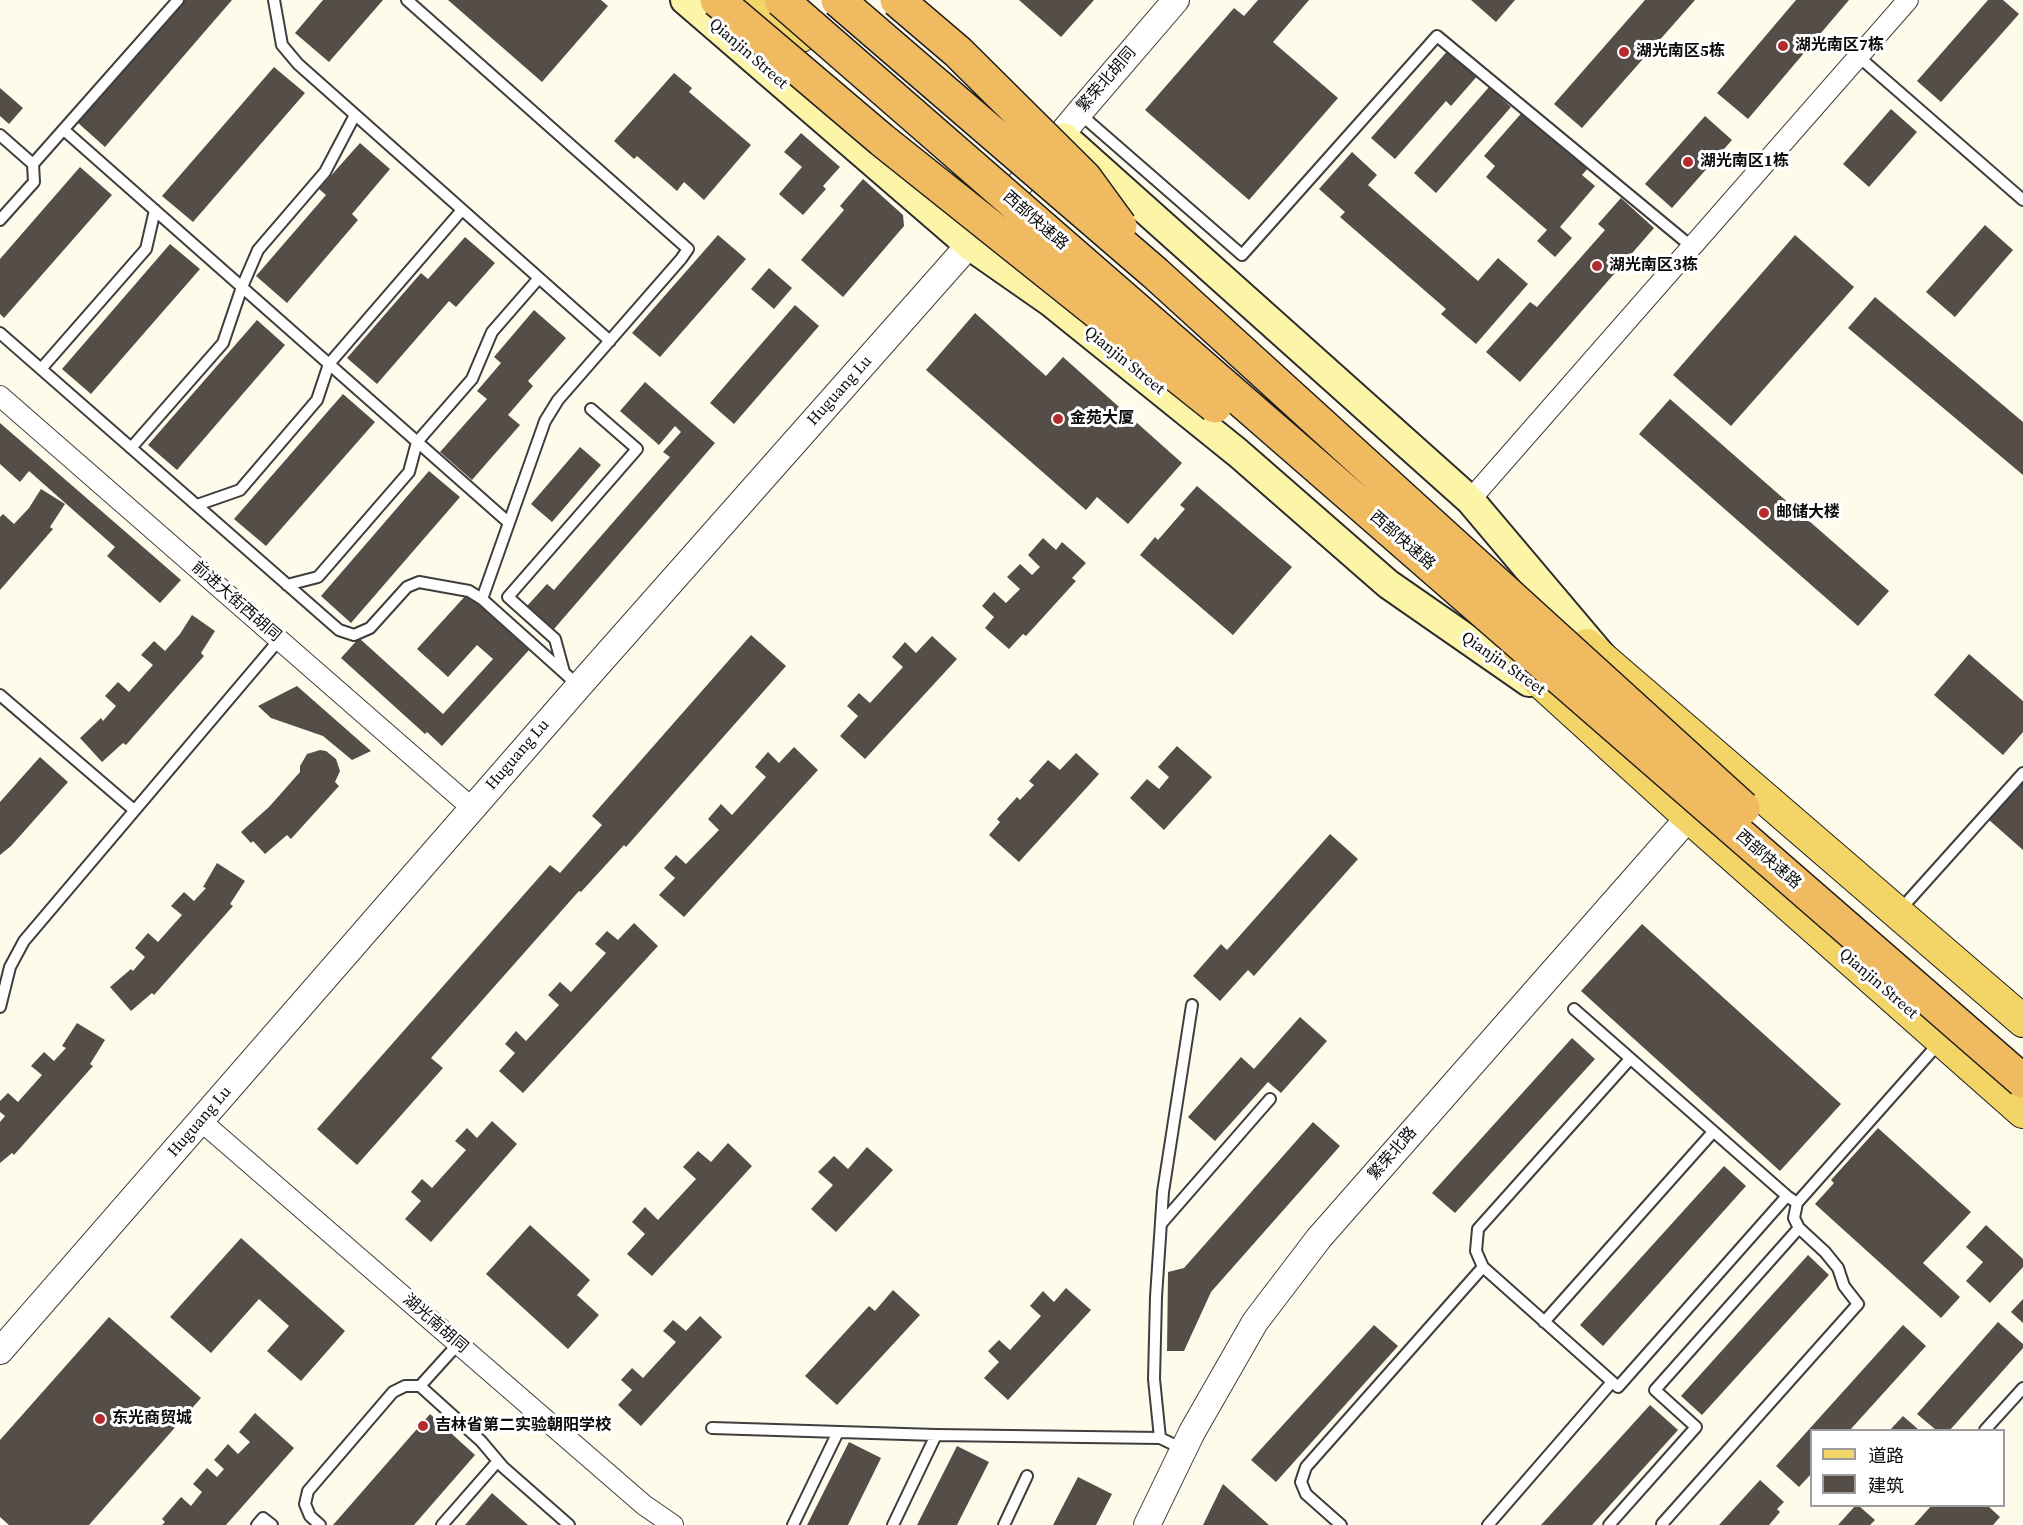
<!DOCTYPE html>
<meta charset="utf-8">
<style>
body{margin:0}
#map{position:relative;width:2023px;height:1525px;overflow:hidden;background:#fefbeb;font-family:"Source Serif 4","Noto Sans SC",serif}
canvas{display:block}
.legend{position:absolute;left:1810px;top:1429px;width:195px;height:78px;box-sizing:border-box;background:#fff;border:2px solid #9d9d9d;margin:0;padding:8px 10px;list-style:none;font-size:18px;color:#0b0b0b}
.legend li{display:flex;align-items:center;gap:12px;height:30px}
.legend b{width:30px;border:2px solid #9d9d9d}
</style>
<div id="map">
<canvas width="2023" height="1525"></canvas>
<ul class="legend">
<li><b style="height:8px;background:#f3d466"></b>道路</li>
<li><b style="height:16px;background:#544d48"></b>建筑</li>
</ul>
</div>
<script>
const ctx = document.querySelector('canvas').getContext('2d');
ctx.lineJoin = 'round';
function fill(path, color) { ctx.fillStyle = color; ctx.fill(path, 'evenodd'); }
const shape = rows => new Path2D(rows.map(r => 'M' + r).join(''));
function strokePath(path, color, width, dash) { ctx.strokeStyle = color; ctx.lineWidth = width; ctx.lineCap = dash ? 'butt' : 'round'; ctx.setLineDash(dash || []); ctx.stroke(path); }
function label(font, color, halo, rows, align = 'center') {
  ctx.font = font + ' "Source Serif 4","Noto Sans SC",serif'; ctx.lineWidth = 6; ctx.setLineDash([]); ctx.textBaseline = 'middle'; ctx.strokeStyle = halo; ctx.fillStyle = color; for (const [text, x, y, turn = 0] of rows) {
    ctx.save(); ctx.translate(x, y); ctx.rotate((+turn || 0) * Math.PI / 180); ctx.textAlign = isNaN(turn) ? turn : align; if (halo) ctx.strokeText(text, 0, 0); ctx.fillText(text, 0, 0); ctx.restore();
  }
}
fill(shape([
 [183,0,232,0,105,147,77,122],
 [323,0,383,0,329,62,295,33],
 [448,0,601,0,608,6,542,82],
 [1019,0,1094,0,1061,37],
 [1258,0,1309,0,1273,42,1338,98,1249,200,1145,110,1234,8,1244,16],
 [1471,0,1515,0,1496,22],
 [1645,0,1695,0,1582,128,1554,104],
 [1796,0,1849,0,1748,119,1717,93],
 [1988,0,2003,0,2019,14,1941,102,1917,81],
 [1450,48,1479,74,1451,106,1446,101,1395,159,1371,138],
 [274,67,305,93,193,222,162,196],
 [674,73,692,88,689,92,751,145,704,200,684,182,677,191,637,156,634,159,614,141],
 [1489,87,1511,107,1436,193,1414,173],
 [0,88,23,108,9,124,0,116],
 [1525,109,1590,166,1582,175,1595,186,1560,227,1572,238,1555,257,1537,241,1547,230,1486,177,1495,166,1484,156],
 [1891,109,1917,132,1869,187,1843,164],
 [1705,116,1732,140,1672,208,1645,184],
 [801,133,840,167,823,186,826,189,803,215,779,194,802,167,784,152],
 [360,143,390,169,352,214,358,220,287,303,256,276,326,195,319,189],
 [1352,152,1377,175,1368,185,1478,281,1498,258,1528,284,1476,344,1441,314,1446,309,1340,217,1345,212,1319,189],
 [80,167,112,195,4,318,0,314,0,259],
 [863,179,903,215,904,226,843,297,801,260,844,210,840,206],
 [1621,198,1654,228,1520,382,1486,352,1530,302,1537,307,1605,230,1598,224],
 [1985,225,2013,250,1955,317,1926,292],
 [718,235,746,259,660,357,632,333],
 [1795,235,1854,287,1731,426,1673,375],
 [465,237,495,263,456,307,449,301,377,384,347,358,421,273,428,279],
 [170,244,200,269,91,394,62,369],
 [769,268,792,288,774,309,751,289],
 [1875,297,2023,422,2023,475,1848,328],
 [795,305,819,326,734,424,710,403],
 [534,310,566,338,528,381,533,386,508,415,520,425,472,480,440,452,487,399,477,391,501,363,494,357],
 [975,313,1046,376,1063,357,1182,463,1128,524,1097,497,1086,510,926,370],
 [257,320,285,345,177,470,148,445],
 [645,382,715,443,554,629,527,606,547,584,554,590,670,457,663,452,681,432,675,426,659,445,620,411],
 [343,394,375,422,266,546,234,519],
 [1670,399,1889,591,1858,626,1639,434],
 [0,423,181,580,160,603,107,556,115,547,29,471,20,482,0,464],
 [580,447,601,465,552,522,531,504],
 [429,471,460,497,351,623,321,596],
 [1197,486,1292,567,1233,635,1140,555,1155,537,1158,540,1185,509,1180,505],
 [41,489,65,504,50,527,53,529,0,590,0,517,3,514,14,524,29,508],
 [1043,538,1056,550,1062,542,1086,563,1072,578,1076,581,1026,636,1023,634,1009,649,985,628,994,617,982,606,994,592,1006,603,1020,589,1007,577,1020,564,1032,575,1040,567,1028,555],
 [467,594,529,650,442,746,427,732,425,734,341,658,359,638,443,714,493,659,477,645,448,677,417,649],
 [192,615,215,631,201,653,204,656,126,745,123,743,102,762,80,738,101,718,103,721,116,706,105,696,118,682,129,692,153,665,141,655,154,641,165,651,180,634],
 [751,635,786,666,626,847,624,845,581,892,579,891,431,1058,443,1068,357,1165,317,1129,550,865,560,873,602,825,592,816],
 [932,636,957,659,865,759,840,736,858,716,847,706,859,693,870,703,903,667,892,657,905,642,916,653],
 [1969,654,2023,701,2023,732,2003,755,1934,695],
 [297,686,371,751,352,760,323,736,271,718,258,706],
 [1177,746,1212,777,1164,830,1130,798,1147,779,1159,789,1169,777,1158,767],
 [794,747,818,770,684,917,659,895,675,878,664,868,676,855,686,864,719,830,708,819,721,804,732,815,766,777,755,767,768,752,779,763],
 [320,750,326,751,336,759,340,771,335,782,339,786,291,839,287,835,265,854,253,841,251,843,241,832,269,807,300,772,300,766,307,754],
 [1076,753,1099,774,1019,862,989,835,1000,822,997,819,1017,797,1020,800,1034,785,1029,781,1048,760,1060,770],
 [40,757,68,782,11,846,0,855,0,802],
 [2023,782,2023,850,1989,820],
 [1330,834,1358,859,1254,976,1248,970,1220,1001,1193,976,1221,944,1227,950],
 [217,863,245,881,230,904,233,906,154,995,152,993,131,1011,110,987,131,969,133,971,145,957,135,948,148,933,158,942,182,915,171,906,184,892,194,901,206,888,203,887],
 [634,923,658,946,523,1093,499,1071,515,1053,505,1044,516,1031,526,1041,559,1005,548,995,560,982,571,992,606,953,595,944,607,931,618,940],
 [1642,924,1841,1104,1780,1171,1581,991],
 [1300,1017,1327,1041,1281,1093,1268,1082,1215,1141,1188,1117,1241,1057,1254,1069],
 [77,1023,105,1040,90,1064,93,1066,14,1155,12,1153,0,1163,0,1122,5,1116,0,1112,0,1101,8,1093,18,1102,42,1075,31,1066,44,1052,54,1061,66,1048,62,1046],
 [1572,1038,1595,1059,1455,1213,1432,1193],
 [492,1121,517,1144,431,1242,405,1219,421,1201,411,1192,422,1179,432,1188,466,1150,455,1141,467,1128,477,1138],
 [1313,1122,1340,1146,1211,1292,1184,1351,1167,1351,1168,1272,1184,1268],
 [1878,1128,1971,1212,1923,1263,1960,1297,1941,1318,1815,1204,1834,1183,1831,1180],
 [728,1143,752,1166,652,1276,627,1254,645,1234,632,1222,645,1207,658,1220,696,1179,683,1167,698,1151,711,1162],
 [867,1147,893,1170,836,1232,811,1209,833,1185,818,1172,834,1156,848,1169],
 [1724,1166,1746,1186,1603,1346,1580,1325],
 [530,1225,590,1280,577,1295,599,1315,568,1349,486,1274],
 [1986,1225,2023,1259,2023,1267,1990,1303,1966,1281,1983,1262,1966,1247],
 [241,1238,345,1331,301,1381,267,1351,289,1326,259,1299,211,1353,170,1317],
 [1808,1255,1829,1275,1702,1415,1681,1396],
 [1066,1288,1091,1310,1008,1400,984,1378,999,1362,988,1351,999,1340,1010,1350,1041,1316,1030,1306,1043,1291,1054,1302],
 [893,1290,920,1315,837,1405,805,1376,869,1306,875,1311],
 [2023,1299,2023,1323,2011,1312],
 [700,1316,722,1337,641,1426,618,1405,632,1390,621,1380,632,1368,643,1378,676,1342,663,1331,673,1320,686,1331],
 [109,1317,201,1398,89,1525,9,1525,0,1517,0,1440],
 [1998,1322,2023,1344,2023,1348,1950,1430,1936,1430,1917,1414],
 [1374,1325,1398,1346,1276,1482,1251,1460],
 [1903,1325,1926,1346,1850,1430,1812,1430,1812,1473,1799,1487,1776,1466],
 [1650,1405,1678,1430,1592,1525,1541,1525],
 [255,1413,294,1448,226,1525,162,1525,165,1522,162,1519,181,1497,191,1506,202,1492,193,1484,207,1468,217,1477,224,1469,214,1460,228,1444,238,1454,250,1442,239,1432],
 [430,1414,475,1455,414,1525,333,1525],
 [1903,1416,1919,1430,1890,1430],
 [849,1442,881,1458,848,1525,807,1525],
 [957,1446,989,1462,957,1525,917,1525],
 [1078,1477,1112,1494,1096,1525,1053,1525],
 [1760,1480,1784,1502,1777,1509,1780,1512,1769,1525,1719,1525],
 [1223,1484,1269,1525,1203,1525],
 [492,1493,528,1525,465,1525],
 [1855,1506,1859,1506,1875,1520,1870,1525,1838,1525],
 [1931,1506,1988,1506,2000,1517,1993,1525,1914,1525]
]), '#544d48');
const service = shape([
 [274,0,282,45,298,64,610,341],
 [407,0,688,249,681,259,558,400,545,421,482,599],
 [1859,57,2023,200],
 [1079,113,1242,255,1437,36,1692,247],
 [64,130,508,522],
 [0,135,33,164,178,0],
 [0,220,34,182,33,164],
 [0,333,339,630,354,635,370,628,407,587,419,582,469,591,482,599,579,686],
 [41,369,146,249,155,210],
 [131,448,223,343,242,287,258,250,325,172,355,115],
 [197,505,240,490,317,400,329,364,462,210],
 [287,585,318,577,409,472,417,442,472,379,492,332,539,278],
 [564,672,555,639,508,597,637,449,591,409],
 [0,695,134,810],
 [1900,910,2023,773],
 [0,1007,10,967,24,941,279,640],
 [1574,1009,1787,1196],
 [1161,1224,1270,1099],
 [1483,1267,1476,1251,1478,1229,1630,1059],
 [1544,1322,1713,1132],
 [420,1386,458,1344],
 [712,1428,936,1435,1160,1438,1183,1449],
 [1985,1430,2023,1388],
 [1160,1438,1154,1379,1156,1297,1163,1192,1192,1005],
 [1662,1524,1858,1304,1844,1286,1838,1268,1825,1252,1799,1228,1794,1218,1797,1203,1939,1043],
 [257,1525,263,1518,272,1525],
 [320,1525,310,1516,305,1504,308,1491,393,1392,405,1386,420,1386,481,1441,503,1467,569,1525],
 [442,1525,498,1461],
 [793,1525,838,1432],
 [893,1525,936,1435],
 [1004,1525,1027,1476],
 [1341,1525,1306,1494,1301,1482,1306,1467,1483,1267,1618,1387,1787,1196,1797,1203],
 [1488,1525,1612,1382],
 [1609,1525,1696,1427,1655,1390,1799,1228]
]);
const minor = shape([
 [0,396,472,808],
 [1470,500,1908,0],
 [201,1121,644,1505,673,1525]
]);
const tertiary = shape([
 [0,1351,579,686,969,245,1079,113,1176,0],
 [1147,1525,1192,1432,1255,1322,1319,1238,1689,817]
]);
const secondary = shape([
 [685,0,969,245,1052,303,1238,453,1388,584,1529,682],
 [1064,137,1470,500,1606,661]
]);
const primary = shape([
 [758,0,801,36],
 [1587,645,2023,1021],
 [1514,658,1689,817,2023,1112]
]);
strokePath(service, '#3e3e3e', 14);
strokePath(minor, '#3e3e3e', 22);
strokePath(tertiary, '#3e3e3e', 28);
strokePath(secondary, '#2d2d2d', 32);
strokePath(primary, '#1c1c1c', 34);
strokePath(service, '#fff', 10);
strokePath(minor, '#fff', 20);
strokePath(tertiary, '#fff', 26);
strokePath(secondary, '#fcf5a8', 28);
strokePath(primary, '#f3d466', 32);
const trunkBridge = shape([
 [717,0,882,140,1215,406],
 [781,0,2023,1081],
 [838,0,1155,273,1743,808],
 [897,0,958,52,1085,178,1120,226]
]);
strokePath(trunkBridge, '#1c1c1c', 36, []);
strokePath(trunkBridge, '#f0ba60', 33);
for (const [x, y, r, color] of [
 [1783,46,6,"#b52a2d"],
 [1624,52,6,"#b52a2d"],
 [1688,162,6,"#b52a2d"],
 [1597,266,6,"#b52a2d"],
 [1058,419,6,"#b52a2d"],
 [1764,513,6,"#b52a2d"],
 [100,1419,6,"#b52a2d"],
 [423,1426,6,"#b52a2d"]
]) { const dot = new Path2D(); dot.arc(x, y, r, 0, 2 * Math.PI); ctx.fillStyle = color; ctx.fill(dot); strokePath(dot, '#fff', 2); }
label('bold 16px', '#0b0b0b', '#fff', [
 ["湖光南区7栋",1795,46],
 ["湖光南区5栋",1636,52],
 ["湖光南区1栋",1700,162],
 ["湖光南区3栋",1609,266],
 ["金苑大厦",1070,419],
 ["邮储大楼",1776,513],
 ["东光商贸城",112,1419],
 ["吉林省第二实验朝阳学校",435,1426]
], 'left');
label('16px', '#0b0b0b', '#fff', [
 ["Qianjin Street",748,54,41],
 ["繁荣北胡同",1107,80,-49],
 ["西部快速路",1035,221,41],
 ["Qianjin Street",1124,361,39],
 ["Huguang Lu",840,391,-48],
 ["西部快速路",1402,541,41],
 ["前进大街西胡同",236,602,41],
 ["Qianjin Street",1503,664,35],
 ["Huguang Lu",518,755,-49],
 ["西部快速路",1768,860,41],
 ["Qianjin Street",1878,984,41],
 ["Huguang Lu",200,1122,-49],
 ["繁荣北路",1393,1154,-49],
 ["湖光南胡同",435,1324,41]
]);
</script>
